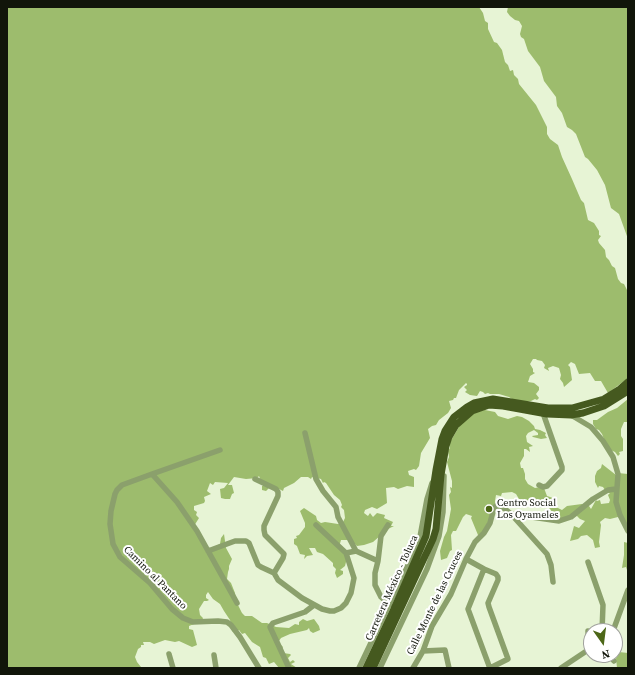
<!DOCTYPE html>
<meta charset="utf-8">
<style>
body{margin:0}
#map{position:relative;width:635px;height:675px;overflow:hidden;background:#e7f4d5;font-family:"Source Serif 4",serif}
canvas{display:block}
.frame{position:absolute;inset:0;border:8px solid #11150a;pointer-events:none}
.north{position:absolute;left:583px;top:623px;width:40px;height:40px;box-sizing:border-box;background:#fff;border:1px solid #a0a19d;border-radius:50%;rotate:166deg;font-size:11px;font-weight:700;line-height:16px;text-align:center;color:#11150a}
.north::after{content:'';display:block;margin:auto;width:14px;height:18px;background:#4d6718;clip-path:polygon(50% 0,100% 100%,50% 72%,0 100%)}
</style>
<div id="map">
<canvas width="635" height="675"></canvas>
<div class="frame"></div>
<div class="north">N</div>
</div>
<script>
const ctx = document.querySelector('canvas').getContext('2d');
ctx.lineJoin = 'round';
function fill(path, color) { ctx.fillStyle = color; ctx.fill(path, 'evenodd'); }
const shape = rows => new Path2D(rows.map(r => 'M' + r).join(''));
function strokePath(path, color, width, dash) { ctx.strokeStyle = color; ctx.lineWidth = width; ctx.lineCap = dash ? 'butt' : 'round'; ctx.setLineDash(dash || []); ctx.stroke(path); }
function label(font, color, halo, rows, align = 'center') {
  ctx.font = font + ' "Source Serif 4",serif'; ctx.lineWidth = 4; ctx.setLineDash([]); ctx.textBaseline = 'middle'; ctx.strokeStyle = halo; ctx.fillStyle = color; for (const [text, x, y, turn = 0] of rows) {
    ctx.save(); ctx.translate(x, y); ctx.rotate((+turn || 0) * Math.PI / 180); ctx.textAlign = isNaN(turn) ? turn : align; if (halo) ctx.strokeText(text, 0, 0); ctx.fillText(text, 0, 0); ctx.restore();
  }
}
fill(shape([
 [7,7,479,7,483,13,485,21,488,23,488,29,494,42,497,43,502,50,505,62,508,65,510,71,513,70,514,75,518,79,519,84,536,105,547,127,547,134,550,139,558,145,562,157,572,179,581,200,584,203,588,220,594,223,599,231,599,235,601,236,598,240,599,243,605,250,606,257,609,260,612,266,615,268,618,279,621,283,624,284,628,292,628,378,608,393,601,381,595,381,590,373,579,374,575,364,571,362,568,365,570,367,572,380,564,387,563,383,560,379,561,375,559,368,553,366,548,368,549,371,544,368,545,365,542,361,537,360,536,359,533,359,530,364,533,369,533,372,535,373,530,376,528,382,534,383,539,387,539,390,536,394,539,398,537,400,535,399,531,401,524,402,512,399,509,397,499,394,490,394,488,393,485,394,483,392,480,391,477,396,470,395,465,392,467,390,464,387,467,385,467,384,466,383,459,390,456,398,454,398,453,400,449,401,451,408,448,413,439,420,436,425,432,426,428,429,430,438,421,453,419,466,416,470,414,469,408,471,409,475,414,477,414,487,407,486,398,489,394,487,386,488,387,503,377,509,372,507,365,510,364,513,368,516,370,513,373,517,377,513,385,515,384,518,393,522,391,526,394,526,388,529,373,542,364,545,357,546,351,540,341,540,339,547,347,558,345,566,340,570,343,571,343,574,337,578,335,573,336,569,333,566,333,563,323,554,317,552,315,548,309,548,313,555,307,556,304,559,305,555,300,554,297,546,294,544,294,539,297,538,296,536,299,535,305,527,305,523,300,511,304,508,316,516,317,520,321,523,325,522,338,524,343,522,345,518,344,510,341,507,342,505,340,500,334,495,326,483,324,482,323,483,321,479,312,477,311,479,308,477,301,477,294,483,284,488,283,491,279,489,269,488,266,491,262,490,262,486,263,486,259,476,257,478,246,479,234,477,228,485,232,485,234,493,232,494,230,499,225,499,221,498,220,489,224,488,228,483,215,482,213,485,210,483,207,491,211,494,204,497,205,501,204,503,194,506,194,510,197,512,196,515,199,518,194,526,206,551,220,544,221,538,224,534,226,548,232,559,229,566,229,569,228,572,227,579,231,583,235,593,236,601,242,613,245,616,252,616,262,623,267,623,276,627,289,628,295,624,299,625,299,622,303,619,307,621,314,619,319,626,320,630,313,633,310,631,309,628,307,630,290,634,281,638,279,641,279,643,283,647,282,649,283,653,290,654,291,655,288,658,290,662,293,660,295,662,291,664,297,668,279,668,274,662,269,664,266,658,263,657,260,647,252,642,245,633,242,634,239,630,233,632,231,629,232,628,230,620,224,611,220,604,213,599,208,592,206,595,206,598,209,600,207,601,204,601,199,609,200,615,203,618,201,624,194,624,189,626,189,629,193,630,197,645,192,647,179,641,175,642,165,640,154,644,150,642,143,642,144,645,141,645,141,647,138,649,135,657,137,662,141,667,144,668,7,668],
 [508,7,628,7,628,239,619,214,611,208,605,185,597,170,588,159,585,157,576,134,572,130,567,127,562,113,557,106,556,97,544,81,540,67,528,51,524,39,521,37,520,34,522,26,519,21,515,20,510,16,507,12],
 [628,399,628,420,627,422,624,422,621,429,621,436,623,439,623,451,619,452,620,454,618,456,615,452,608,449,602,434,599,430,596,429,593,424,593,420,597,420,608,412,617,408],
 [485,410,495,412,498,416,508,419,517,416,522,417,529,421,534,426,535,429,540,430,546,433,545,435,547,438,541,439,533,437,532,436,538,435,538,433,534,430,528,433,526,436,527,442,533,446,529,447,530,452,526,449,524,449,524,456,520,463,521,468,523,468,525,474,525,479,528,484,535,488,540,487,544,488,547,496,553,498,556,507,562,510,567,506,582,504,584,506,587,503,591,509,596,500,597,501,600,500,601,504,609,503,610,500,608,495,610,493,607,493,603,487,599,486,598,488,595,482,595,476,597,471,601,468,602,464,616,475,618,473,628,474,628,525,618,517,610,519,605,518,600,522,601,525,599,542,600,547,595,548,593,540,587,535,581,536,578,539,570,541,574,526,579,528,585,521,580,519,577,516,559,519,553,518,551,510,548,507,542,508,530,501,522,501,519,499,516,494,512,492,502,493,501,496,496,495,495,501,496,508,480,536,478,535,471,518,472,516,466,514,463,517,456,531,453,531,451,535,452,550,450,551,447,558,441,560,440,551,444,537,447,531,451,509,449,495,451,492,450,487,452,488,452,481,447,462,449,457,448,451,450,448,449,444,463,420,476,411],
 [624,542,628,543,628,571,627,570,626,567,622,568,624,555],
 [619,652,628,653,628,668,617,668,616,658]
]), '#9dbc6d');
strokePath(shape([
 [571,415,591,427,603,441,613,457,618,474,616,502,620,515,628,531],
 [305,433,316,479,323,491,336,507,338,517,356,551],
 [152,474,220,450],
 [255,479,276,489,278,492,278,496,264,526,264,530,265,535,284,554,283,558,274,573],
 [539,485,543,487,547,486,562,470,562,467,543,413],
 [511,514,559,521,571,517,593,499,608,490,616,489],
 [316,525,346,553],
 [208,551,235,541,246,541,249,543,258,565,261,567,274,573,278,580,302,598,322,609,330,611,334,611,341,608,346,603,351,593,354,578,346,553,356,551,378,561,375,573,375,585,381,597,390,605],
 [466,559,484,569,468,609,488,663,489,666,492,667,508,659,489,607,488,603,498,580,498,577,496,574,484,569],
 [378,561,381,536,388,525],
 [588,562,603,605,602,631],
 [237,603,197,531,177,502,152,474,122,485,117,490,115,494,111,511,110,524,113,544,120,557,150,583,172,609,183,618,193,622,218,621,227,622,231,625,240,637,259,668],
 [588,631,589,650],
 [613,631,628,590],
 [423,651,445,650,449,668],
 [169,654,173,668],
 [214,655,216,668],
 [609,655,614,661],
 [289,668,270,627,273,623,305,612,314,605],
 [359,668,419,542,427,499,432,483],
 [380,668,427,569,439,536,443,512,444,476],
 [413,668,423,651,432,626,451,594,466,559,475,542,484,533,490,523,494,508,496,506,501,506,511,514,547,554,551,565,553,582],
 [561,668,591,648]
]), '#8ba06c', 5.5);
strokePath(shape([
 [366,668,394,609,426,536,436,470,442,439,445,431,454,417,467,407,474,403,493,399,548,408,572,408,604,399,620,389,628,382],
 [373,668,433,539,436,529,441,475,446,446,449,437,456,425,472,411,489,405,503,406,547,414,571,415,583,413,604,406,628,391]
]), '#45591f', 7);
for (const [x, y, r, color] of [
 [489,509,4,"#4d6718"]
]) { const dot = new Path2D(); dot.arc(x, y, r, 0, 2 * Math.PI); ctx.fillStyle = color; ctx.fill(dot); strokePath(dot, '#fff', 1.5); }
label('10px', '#11150a', '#fff', [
 ["Centro Social",497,503],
 ["Los Oyameles",497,515]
], 'left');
label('10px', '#11150a', '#fff', [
 ["Camino al Pantano",155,578,45],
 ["Carretera México - Toluca",392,588,-66],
 ["Calle Monte de las Cruces",435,603,-64]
]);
</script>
